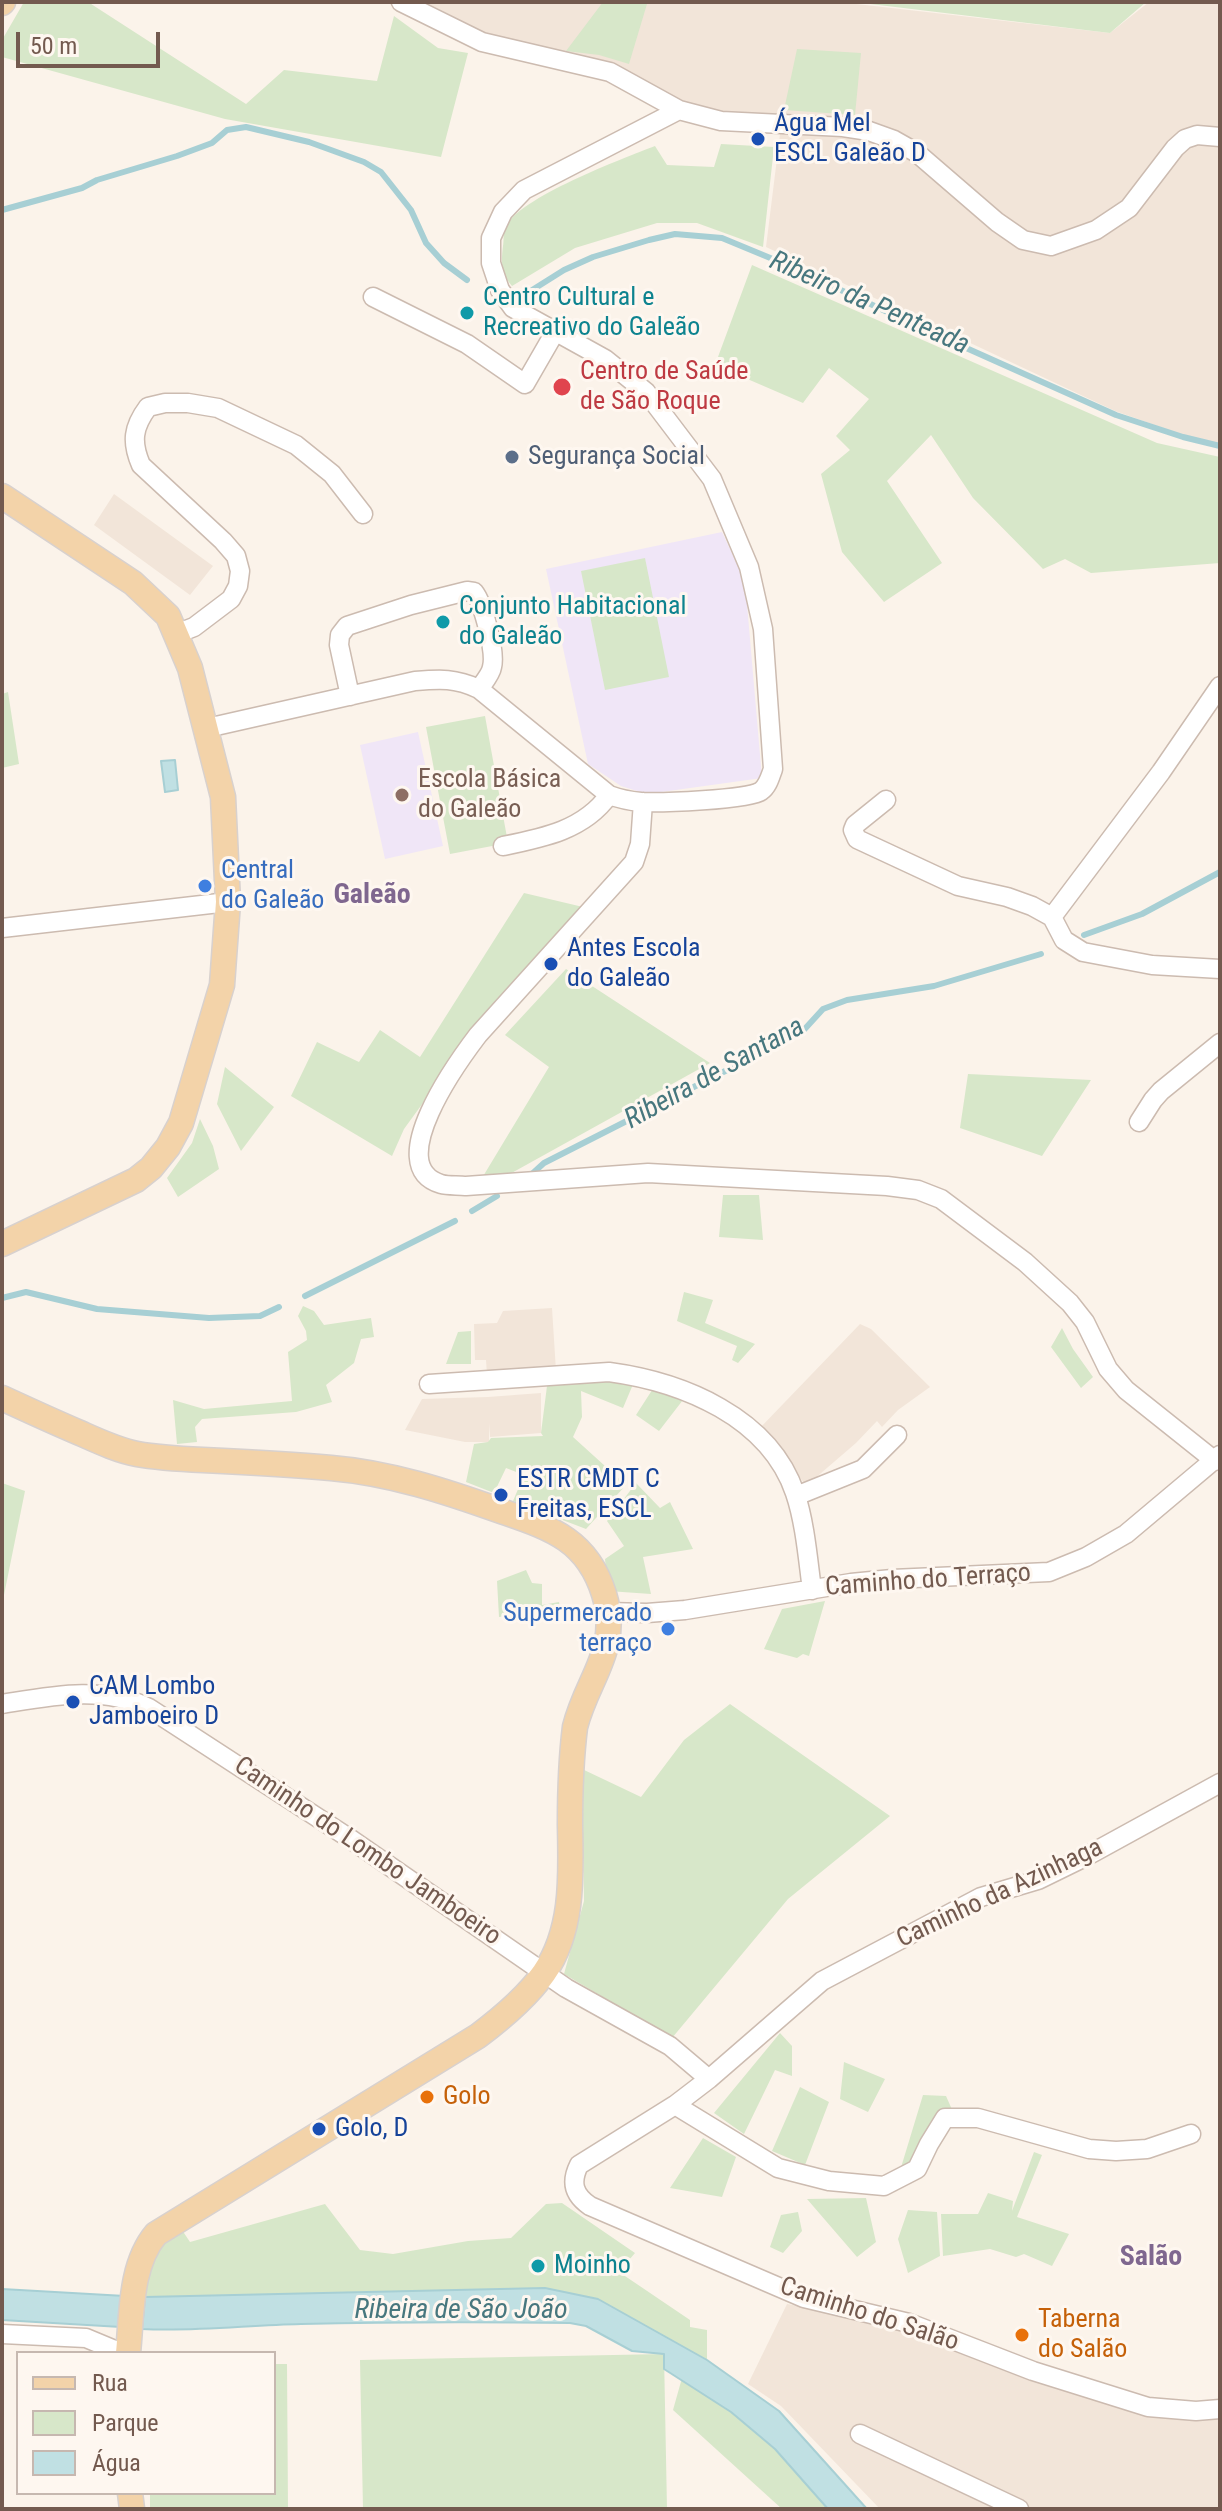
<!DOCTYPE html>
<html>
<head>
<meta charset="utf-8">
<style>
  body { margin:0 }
  #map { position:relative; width:1222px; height:2511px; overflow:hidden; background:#fbf3ea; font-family:"Roboto Condensed",sans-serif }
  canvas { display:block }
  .frame { position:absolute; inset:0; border:4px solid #735a4f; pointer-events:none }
  .legend { position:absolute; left:16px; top:2351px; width:260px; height:144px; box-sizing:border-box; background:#fef7f0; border:2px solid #c6b8b0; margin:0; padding:10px 14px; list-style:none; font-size:24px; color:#735a4f }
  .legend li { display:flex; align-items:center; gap:16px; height:40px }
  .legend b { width:40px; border:2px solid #c6b8b0 }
  .scale { position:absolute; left:16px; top:32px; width:144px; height:36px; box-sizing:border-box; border:4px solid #735a4f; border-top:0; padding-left:10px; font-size:24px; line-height:28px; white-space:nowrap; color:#735a4f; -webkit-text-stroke:6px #fef7f0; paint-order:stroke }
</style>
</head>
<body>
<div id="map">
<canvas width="1222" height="2511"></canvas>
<div class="frame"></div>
<ul class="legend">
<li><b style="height:10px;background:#f3d3a9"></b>Rua</li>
<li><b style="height:22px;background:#d7e7c9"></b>Parque</li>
<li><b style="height:22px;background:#c0e0e3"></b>Água</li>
</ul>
<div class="scale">50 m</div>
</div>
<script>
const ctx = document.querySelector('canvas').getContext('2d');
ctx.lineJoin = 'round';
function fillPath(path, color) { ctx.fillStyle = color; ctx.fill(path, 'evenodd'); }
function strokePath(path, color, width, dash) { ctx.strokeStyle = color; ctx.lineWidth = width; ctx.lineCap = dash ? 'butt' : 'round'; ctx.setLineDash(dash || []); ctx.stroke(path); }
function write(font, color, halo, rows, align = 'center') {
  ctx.font = font + ' "Roboto Condensed",sans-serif'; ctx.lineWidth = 6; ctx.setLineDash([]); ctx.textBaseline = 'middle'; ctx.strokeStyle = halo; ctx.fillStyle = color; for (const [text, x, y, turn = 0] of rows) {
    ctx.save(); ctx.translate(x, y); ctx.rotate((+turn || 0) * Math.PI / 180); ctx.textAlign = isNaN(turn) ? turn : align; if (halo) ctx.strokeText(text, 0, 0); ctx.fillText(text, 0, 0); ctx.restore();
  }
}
fillPath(new Path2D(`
  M403,2h436l271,31 39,-31h71v446l-105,-37 -349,-164 15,-121 -90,-13 -70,-34 -138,-37z
  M114,494l99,72 -23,29 -96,-70z
  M552,1308l4,63 -69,4 -1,-15h-11l-1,-36 23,-1 6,-12z
  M860,1324l11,5 59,58 -32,23 -16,17 -5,-6 -21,22 -50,43 -26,-36 -21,-21z
  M541,1393v40l-51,4 -1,-14v19h-24l-60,-12 17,-31 66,-2z
  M787,2304l116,22 275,91 42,-7v99h-340l-99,-103 -33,-22z`), '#f2e5d9');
fillPath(new Path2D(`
  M722,532l23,49 17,197 -115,16 -26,-8 -33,-22 -42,-195z
  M418,732l25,114 -58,13 -25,-114z`), '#f0e6f7');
fillPath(new Path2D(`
  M24,2h64l158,102 38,-34 93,11 17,-65 44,32 30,5 -27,104 -216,-38 -223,-62v-17z
  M603,2l44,2 -18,60 -30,-9 -33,-4z
  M854,2h292l-36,31z
  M797,49l64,4 -6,62 -71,-5z
  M721,144l53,3 -11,100 -66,-24h-40l-82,25 -63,38c-11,-13 -11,-23 -9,-40 1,-5 0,-13 2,-18 12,-30 119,-70 150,-82l12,19 47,2z
  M752,265l405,178 63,14v106l-129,10 -26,-14 -22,10 -70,-71 -42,-63 -44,46 55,82 -58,39 -42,-50 -21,-78 29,-24 -14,-14 33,-37 -40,-31 -26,35 -88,-38z
  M645,558l24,119 -64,13 -24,-119z
  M8,692l11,72 -17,4v-74z
  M485,716l23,127 -58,11 -24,-127z
  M524,893l59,14 -139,167 -40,55 -12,27 -101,-60 26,-54 42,20 21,-32 40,27z
  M566,969l144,94 -202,112 -26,3 67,-111 -44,-32z
  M225,1067l49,40 -33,44 -24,-47z
  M968,1074l123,6 -49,76 -82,-28z
  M200,1119l13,27 6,23 -41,28 -11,-19 25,-35z
  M723,1195h36l4,45 -44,-3z
  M684,1292l29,8 -8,23 50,21 -17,19 -6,-3 5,-14 -60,-25z
  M303,1306l11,5 10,14 47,-7 3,19 -13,2 -7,24 -28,22 6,17 -36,10 -94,7 -7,8 2,15 -20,2 -4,-44 31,9 88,-8 -4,-49 19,-12 -1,-9 -8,-15z
  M1062,1328l11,21 20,28 -12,11 -30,-41z
  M471,1331v33h-25l12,-32z
  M604,1378l30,4 -11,26 -42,-17 1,26 -9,20 53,48 -40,44 -73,-28 11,-26 -18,-7 -12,25 -28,-11 8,-38 14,-2 3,-4 52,-2 -2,-3 6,-47z
  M656,1384l30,12 -27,35 -23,-16z
  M2,1483l23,8 -21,104 -2,-1z
  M636,1483l24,25 10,-6 23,47 -50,8 8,37 -43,-3 -3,-32 19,-13 -17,-25z
  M526,1570l6,13 10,1v21l17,-3 1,7 -61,8 -2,-36z
  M825,1601l-16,55 -6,-2 -6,4 -33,-9 18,-40z
  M730,1704l160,112 -102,83 -116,139 -108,-64 20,-73 -2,-132 59,28 43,-57z
  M780,2033l12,13v30l-17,-6 -31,64 -30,-21z
  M844,2062l41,17 -17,33 -28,-13z
  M800,2087l29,15 -24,63 -33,-14z
  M923,2095l23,1 8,18 -39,48 -16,12z
  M703,2138l33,19 -14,40 -52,-9z
  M1034,2152l8,3 -25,62 52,17 -17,32 -28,-12 -8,3 -26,-8 -47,7 -2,-42h37l10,-21 25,8 -1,10z
  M866,2198l10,44 -19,15 -50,-58z
  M562,2203l73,50 -18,21h5l68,46v7l17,3v30l-109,-61 -53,-11 -400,9 3,-30 5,-16 29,-21 8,12 135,-38 35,46 33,4 75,-13 43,-3 35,-34z
  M908,2210l29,2 3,44 -32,17 -10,-34z
  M798,2212l4,19 -19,22 -13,-6 11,-32z
  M664,2354l3,155h-304l-3,-149z
  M274,2364h13l1,145h-138v-16h124z
  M682,2378l49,34 44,37 53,60h-46l-109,-99z`), '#d7e7c9');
const water = new Path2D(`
  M175,760l3,30 -13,2 -4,-31z
  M545,2288l53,11 109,61 72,51 88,98h-39l-53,-60 -44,-37 -67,-43v-15l-32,-3 -46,-25 -16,-3c-90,-1 -179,-1 -269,1 -53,1 -106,8 -159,5l3,-32z
  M2,2289l123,7 -4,31 -119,-7z`);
fillPath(water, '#c0e0e3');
strokePath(water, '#a7cfd4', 2);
strokePath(new Path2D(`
  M2,210l80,-22 15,-8 80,-24 35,-13 15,-13 19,-3 63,15 55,20 17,10 30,38 15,33 18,20 23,17
  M516,296l13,-4 35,-22 29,-13 56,-17 26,-6 47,4 70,29 125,59 199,89 67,22 37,9
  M1084,935l58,-21 78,-42
  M533,1173l11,-10 258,-131 21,-23 24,-9 87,-14 107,-32
  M472,1211l25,-15
  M305,1296l150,-75
  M2,1298l24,-6 71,17 112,9 51,-2 19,-9`), '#a7cfd4', 6);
const minor = new Path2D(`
  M401,2l81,40 128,30 69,38 42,11 122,6 26,4 25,9 23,13 80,69 26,18 28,6 45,-16 33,-22 46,-60 10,-9 12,-4 23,2
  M373,297l94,47 58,40 30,-52
  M176,634l18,-7 37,-28 7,-13 2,-15 -4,-15 -13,-15 -82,-76c-10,-23 -8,-38 7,-58l17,-4h23l30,5 78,37 36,29 31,40
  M350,696l-11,-51 1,-10 7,-9 64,-21 56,-14 7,1c9,11 22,60 18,75 -1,7 -8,15 -13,22
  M207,728l208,-47c26,-2 40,-3 64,8l130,106c11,4 21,6 32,7 17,1 108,-2 120,-11 7,-5 9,-14 12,-22l-10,-140 -14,-62 -37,-88 -66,-87 -41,-33 -92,-51 -13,-18 -9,-27v-25l12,-26 21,-22 155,-80
  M886,800l-31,25 -2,5 4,9 101,47 49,11 25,9 20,11 12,23 19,12 69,13 68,4
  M643,802l-3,42 -6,18 -156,173c-19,25 -97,131 -37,149 7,2 17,1 25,2l182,-13 239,13 31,4 23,9 84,63 45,41 15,19 23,47 18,21 89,71
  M503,846c40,-8 81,-16 106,-51
  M1052,917l109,-145 59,-86
  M2,928l226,-26
  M1139,1122l14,-22 8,-9 59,-48
  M429,1384l180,-12c74,10 160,45 186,121 10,29 13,67 17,97
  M796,1496l67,-27 34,-34
  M607,1612l40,1 38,-3 166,-27 41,-4 157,-7 37,-15 40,-23 94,-79
  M2,1704c49,-8 100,-19 147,4l200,130 217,150 104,58 39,33
  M1220,1783l-135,74 -47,23 -57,17 -159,84 -113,98 -34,26 -96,60c-9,18 -5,30 11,41l214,92 105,25 124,48 115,36 48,4 24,-2
  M675,2105l103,63 51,13 55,5 33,-17 12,-25 16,-26h33l111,31 27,2 31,-2 44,-15
  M2,2334l84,4 36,15
  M860,2434l159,75`);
const major = new Path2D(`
  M2,3l1,-1
  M2,496l131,87 35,33 22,52 33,129 5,105 -6,83 -41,138 -13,24 -17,21 -15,12 -134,64
  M2,1398c26,12 52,24 78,35 18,8 37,17 57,21 22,4 44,5 66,6 43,2 85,4 128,8 59,5 114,23 170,43 49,17 86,28 103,83 17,56 -17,84 -29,133 -4,32 -5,66 -5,98 1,49 4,105 -26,148 -17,24 -42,45 -66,63l-322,198c-26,31 -24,79 -28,119
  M130,2493l2,16`);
strokePath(minor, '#ccbbb0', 21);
strokePath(major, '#d8d1ce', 27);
strokePath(minor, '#fff', 18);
strokePath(major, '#f3d3a9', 24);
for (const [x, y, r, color] of [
  [758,139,8,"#1a4fb4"],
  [467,313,8,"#0f9aa8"],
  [562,387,10,"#e0444e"],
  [512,457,8,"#5c6f8a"],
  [443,622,8,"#0f9aa8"],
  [402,795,8,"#8d6e63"],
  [205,886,8,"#3f7fe0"],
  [551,964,8,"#1a4fb4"],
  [501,1495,8,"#1a4fb4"],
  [668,1629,8,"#3f7fe0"],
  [73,1702,8,"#1a4fb4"],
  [427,2097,8,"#e8710a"],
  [319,2129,8,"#1a4fb4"],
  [538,2266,8,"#0f9aa8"],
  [1022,2335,8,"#e8710a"]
]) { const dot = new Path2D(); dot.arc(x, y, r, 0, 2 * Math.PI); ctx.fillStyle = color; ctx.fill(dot); strokePath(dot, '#fef7f0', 3); }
write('26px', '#164399', '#fef7f0', [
  ["Água Mel",774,124],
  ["ESCL Galeão D",774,154],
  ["Antes Escola",567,949],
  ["do Galeão",567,979],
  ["ESTR CMDT C",517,1480],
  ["Freitas, ESCL",517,1510],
  ["CAM Lombo",89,1687],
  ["Jamboeiro D",89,1717],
  ["Golo, D",335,2129]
], 'left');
write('26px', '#0d838f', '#fef7f0', [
  ["Centro Cultural e",483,298],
  ["Recreativo do Galeão",483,328],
  ["Conjunto Habitacional",459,607],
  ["do Galeão",459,637],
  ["Moinho",554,2266]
], 'left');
write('26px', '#be3a42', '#fef7f0', [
  ["Centro de Saúde",580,372],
  ["de São Roque",580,402]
], 'left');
write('26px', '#4e5e75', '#fef7f0', [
  ["Segurança Social",528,457]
], 'left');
write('26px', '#785e54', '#fef7f0', [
  ["Escola Básica",418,780],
  ["do Galeão",418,810]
], 'left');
write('26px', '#366cbe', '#fef7f0', [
  ["Central",221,871],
  ["do Galeão",221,901],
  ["Supermercado",652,1614,"right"],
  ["terraço",652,1644,"right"]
], 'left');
write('26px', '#735a4f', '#fef7f0', [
  ["Caminho do Terraço",928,1581,-4],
  ["Caminho do Lombo Jamboeiro",367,1852,34],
  ["Caminho da Azinhaga",1000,1894,-25],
  ["Caminho do Salão",869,2315,18]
]);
write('26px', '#c56008', '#fef7f0', [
  ["Golo",443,2097],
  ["Taberna",1038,2320],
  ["do Salão",1038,2350]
], 'left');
write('italic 28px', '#47777e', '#fef7f0', [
  ["Ribeiro da Penteada",869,304,24],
  ["Ribeira de Santana",715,1074,-29],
  ["Ribeira de São João",461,2311]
]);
write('bold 28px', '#7f678f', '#fef7f0', [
  ["Galeão",372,896],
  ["Salão",1151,2258]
]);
</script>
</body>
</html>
